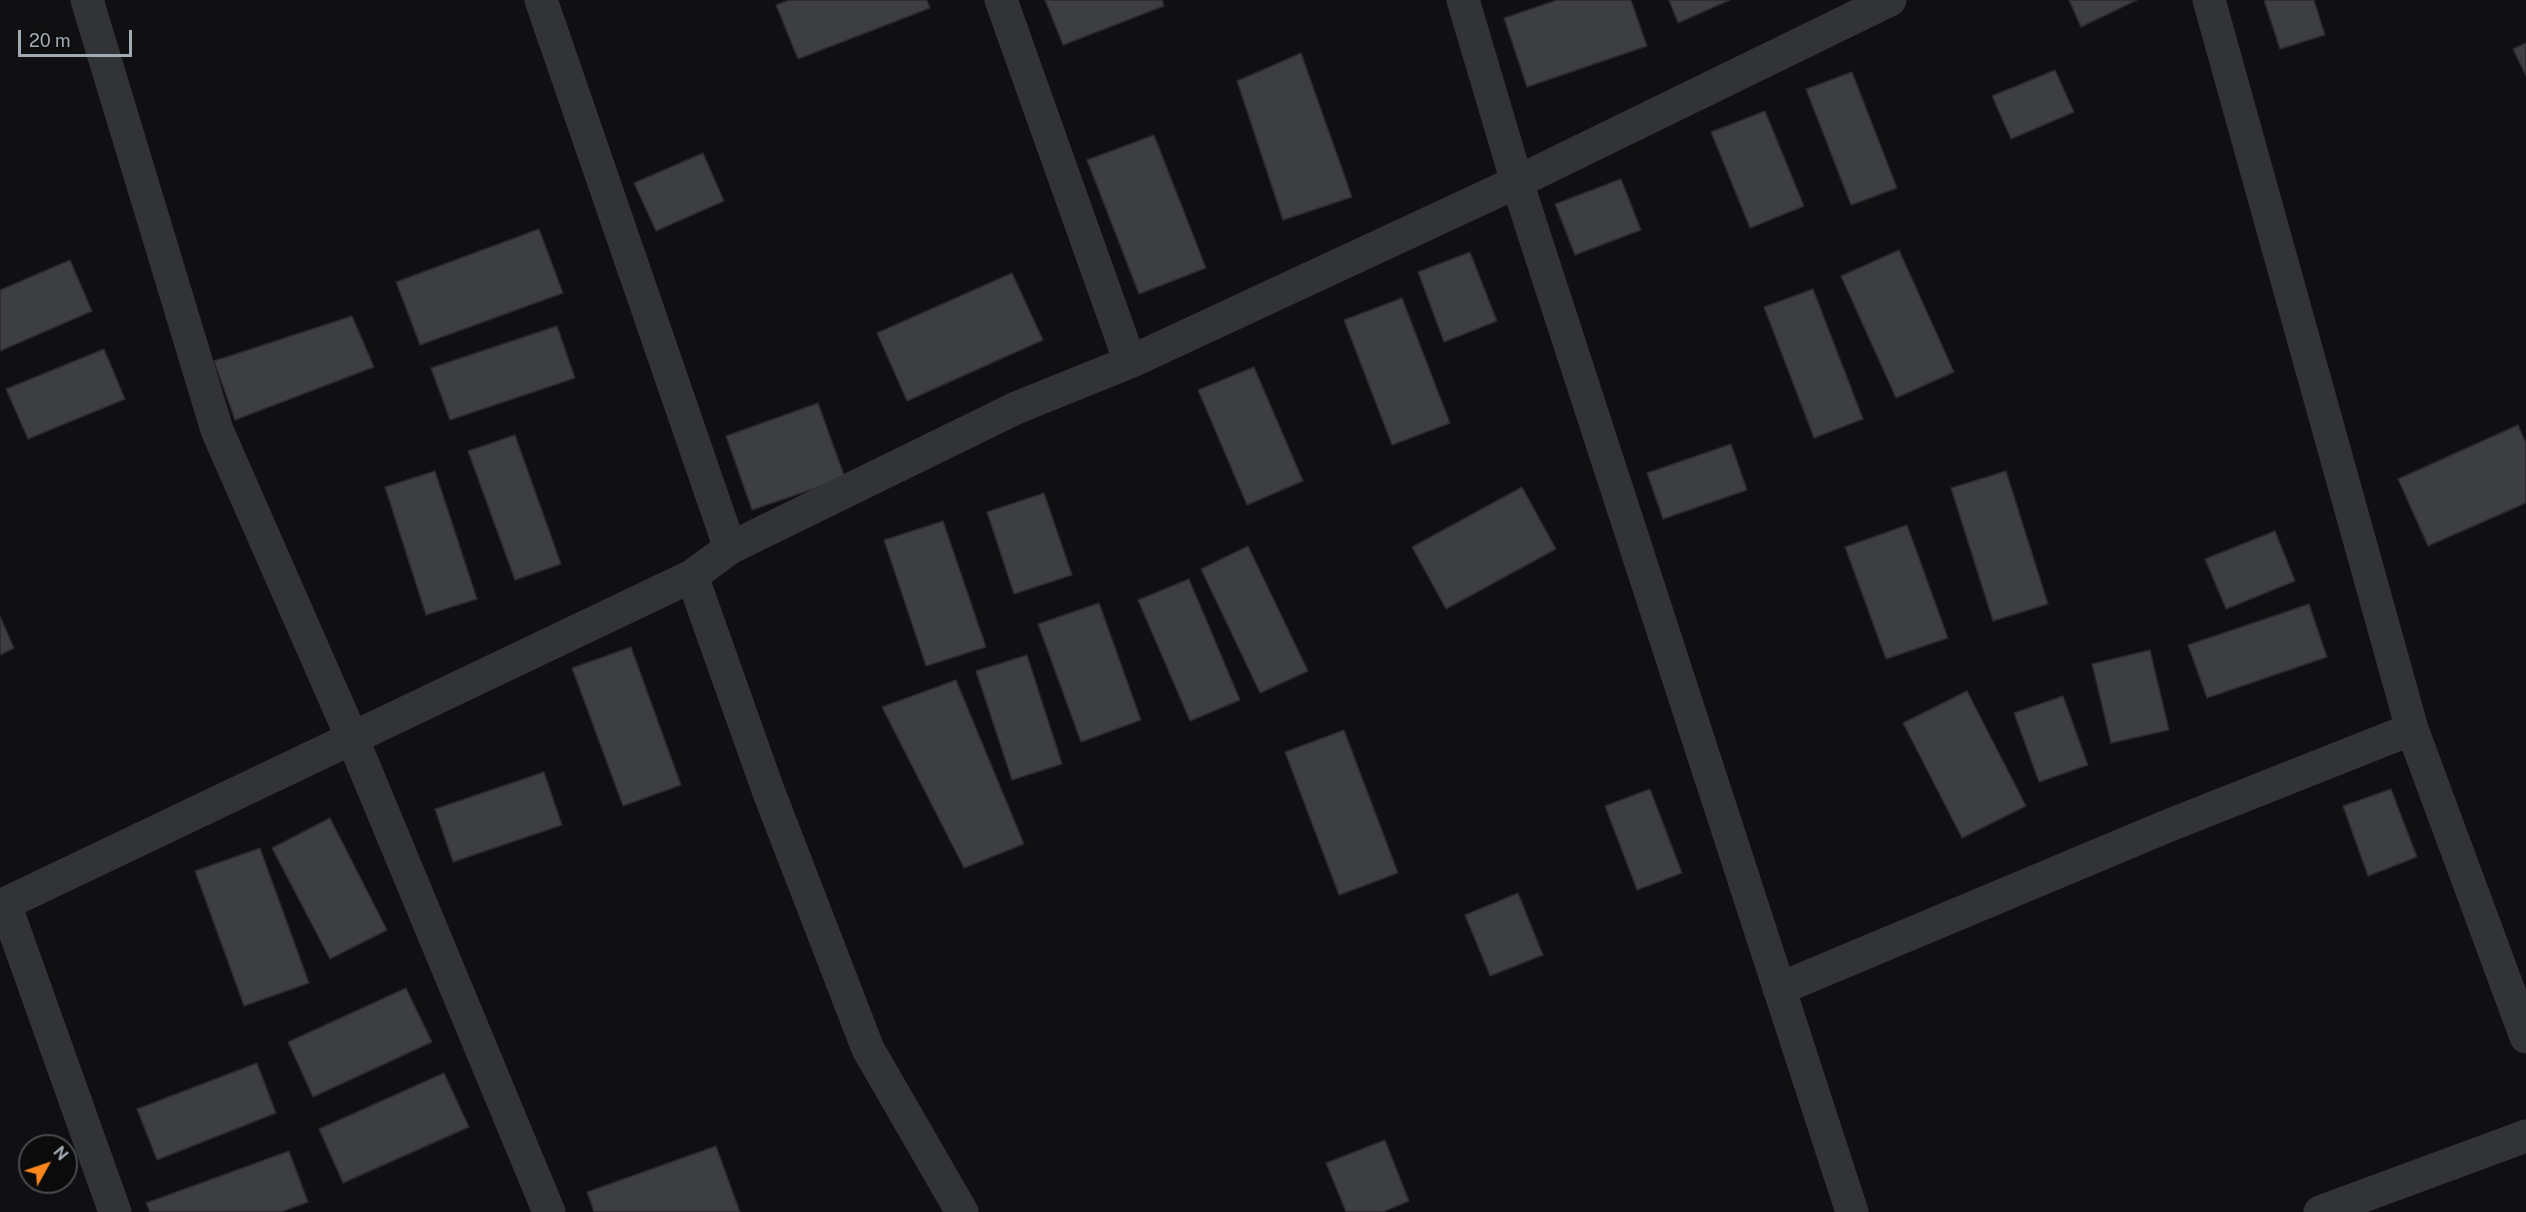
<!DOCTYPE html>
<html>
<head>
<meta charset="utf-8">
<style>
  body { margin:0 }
  #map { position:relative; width:2526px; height:1212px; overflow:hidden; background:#101012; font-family:"Public Sans",sans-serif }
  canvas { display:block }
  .north { position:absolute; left:18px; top:1134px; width:60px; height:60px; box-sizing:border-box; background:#0b0b0c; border:2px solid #474b4f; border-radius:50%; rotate:50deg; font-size:16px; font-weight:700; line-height:24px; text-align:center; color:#a0aab3 }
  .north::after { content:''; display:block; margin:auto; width:21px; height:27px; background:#fd871c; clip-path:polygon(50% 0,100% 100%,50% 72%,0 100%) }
  .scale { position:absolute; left:18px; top:30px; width:114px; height:27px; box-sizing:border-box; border:3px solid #a0aab3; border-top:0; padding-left:8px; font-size:18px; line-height:21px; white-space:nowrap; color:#a0aab3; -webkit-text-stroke:4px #0b0b0c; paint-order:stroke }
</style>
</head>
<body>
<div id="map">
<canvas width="2526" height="1212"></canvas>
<div class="north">N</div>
<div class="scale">20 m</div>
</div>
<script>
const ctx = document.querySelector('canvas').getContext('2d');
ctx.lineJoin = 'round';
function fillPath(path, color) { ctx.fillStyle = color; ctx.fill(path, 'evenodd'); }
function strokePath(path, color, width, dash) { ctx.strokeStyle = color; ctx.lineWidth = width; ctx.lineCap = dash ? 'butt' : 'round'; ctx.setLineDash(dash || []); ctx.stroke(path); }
const building = new Path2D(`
  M789,0h138l3,8 -132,51 -22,-54z
  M1045,0h117l2,6 -101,39z
  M1557,0h74l16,46 -120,41 -23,-69z
  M1669,0h61l-52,23z
  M2069,0h68l-56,27z
  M2264,0h50l11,35 -45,14z
  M2526,43v33l-13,-27z
  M1301,53l51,144 -69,23 -46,-139z
  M2055,70l19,42 -63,27 -19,-43z
  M1852,72l45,116 -46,17 -45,-116z
  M1765,111l39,95 -54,22 -39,-96z
  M1154,135l52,133 -67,26 -52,-134z
  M703,153l21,48 -68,30 -22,-48z
  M1621,179l20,51 -66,25 -20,-51z
  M539,229l24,64 -143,52 -24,-63z
  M1899,250l55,122 -58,26 -55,-122z
  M1470,252l27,69 -53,21 -26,-70z
  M70,260l22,51 -92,40v-61z
  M1012,273l31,67 -136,61 -30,-68z
  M1813,289l50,130 -49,19 -50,-131z
  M1402,298l48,125 -58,22 -48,-125z
  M352,316l22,51 -139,53 -21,-59z
  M557,326l18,52 -125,42 -19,-52z
  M104,349l21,50 -97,40 -22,-50z
  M1254,367l49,114 -56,24 -49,-115z
  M818,403l27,75 -93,32 -26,-74z
  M2518,425l8,18v60l-98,43 -30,-67z
  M515,435l46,129 -46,16 -47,-129z
  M1731,444l16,46 -84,29 -16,-46z
  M435,471l42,128 -51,16 -41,-128z
  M2006,471l42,133 -55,17 -42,-133z
  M1522,487l34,62 -110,60 -34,-62z
  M1044,493l28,82 -58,19 -27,-82z
  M943,521l43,126 -60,19 -42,-126z
  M1907,525l41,113 -62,21 -41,-112z
  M2275,531l20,50 -69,28 -21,-50z
  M1248,546l60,125 -48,22 -59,-124z
  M1189,579l51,121 -50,21 -52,-121z
  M1099,603l42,117 -60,22 -43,-118z
  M2309,604l18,53 -120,41 -19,-53z
  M0,616l14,32 -14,7z
  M631,647l50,138 -58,21 -51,-138z
  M2150,650l19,80 -58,13 -19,-79z
  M1027,655l35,109 -50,16 -36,-109z
  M956,680l68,164 -60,24 -82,-161z
  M1967,691l59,115 -64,32 -59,-115z
  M2063,696l25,69 -49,17 -25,-69z
  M1344,730l54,143 -59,22 -54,-143z
  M544,772l18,53 -109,37 -18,-53z
  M1650,789l32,84 -45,17 -32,-84z
  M2391,789l26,68 -49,19 -25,-70z
  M330,818l57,112 -57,29 -58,-111z
  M260,848l49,135 -65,23 -49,-135z
  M1518,893l25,62 -53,21 -25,-61z
  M406,988l26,54 -119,55 -25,-55z
  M257,1063l19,50 -119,47 -20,-51z
  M444,1073l25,54 -126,56 -24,-54z
  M1385,1140l24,61 -26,11h-37l-20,-49z
  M716,1146l24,66h-146l-7,-20z
  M289,1151l19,51 -27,10h-131l-4,-9z`);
fillPath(building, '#3c3e42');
strokePath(building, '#2a2a2e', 1.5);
strokePath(new Path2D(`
  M87,0l130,430 136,310 196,472
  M541,0l189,548
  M1001,0l129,362
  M1463,0l54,182 335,1030
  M2209,0l203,729 114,308
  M692,576l76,214 100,259 94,163
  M5,904l110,308
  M0,906l692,-330 38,-28 286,-140 114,-46 387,-180 373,-182
  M1779,989l386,-162 247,-98
  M2320,1212l206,-76`), '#313337', 33);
</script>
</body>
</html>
